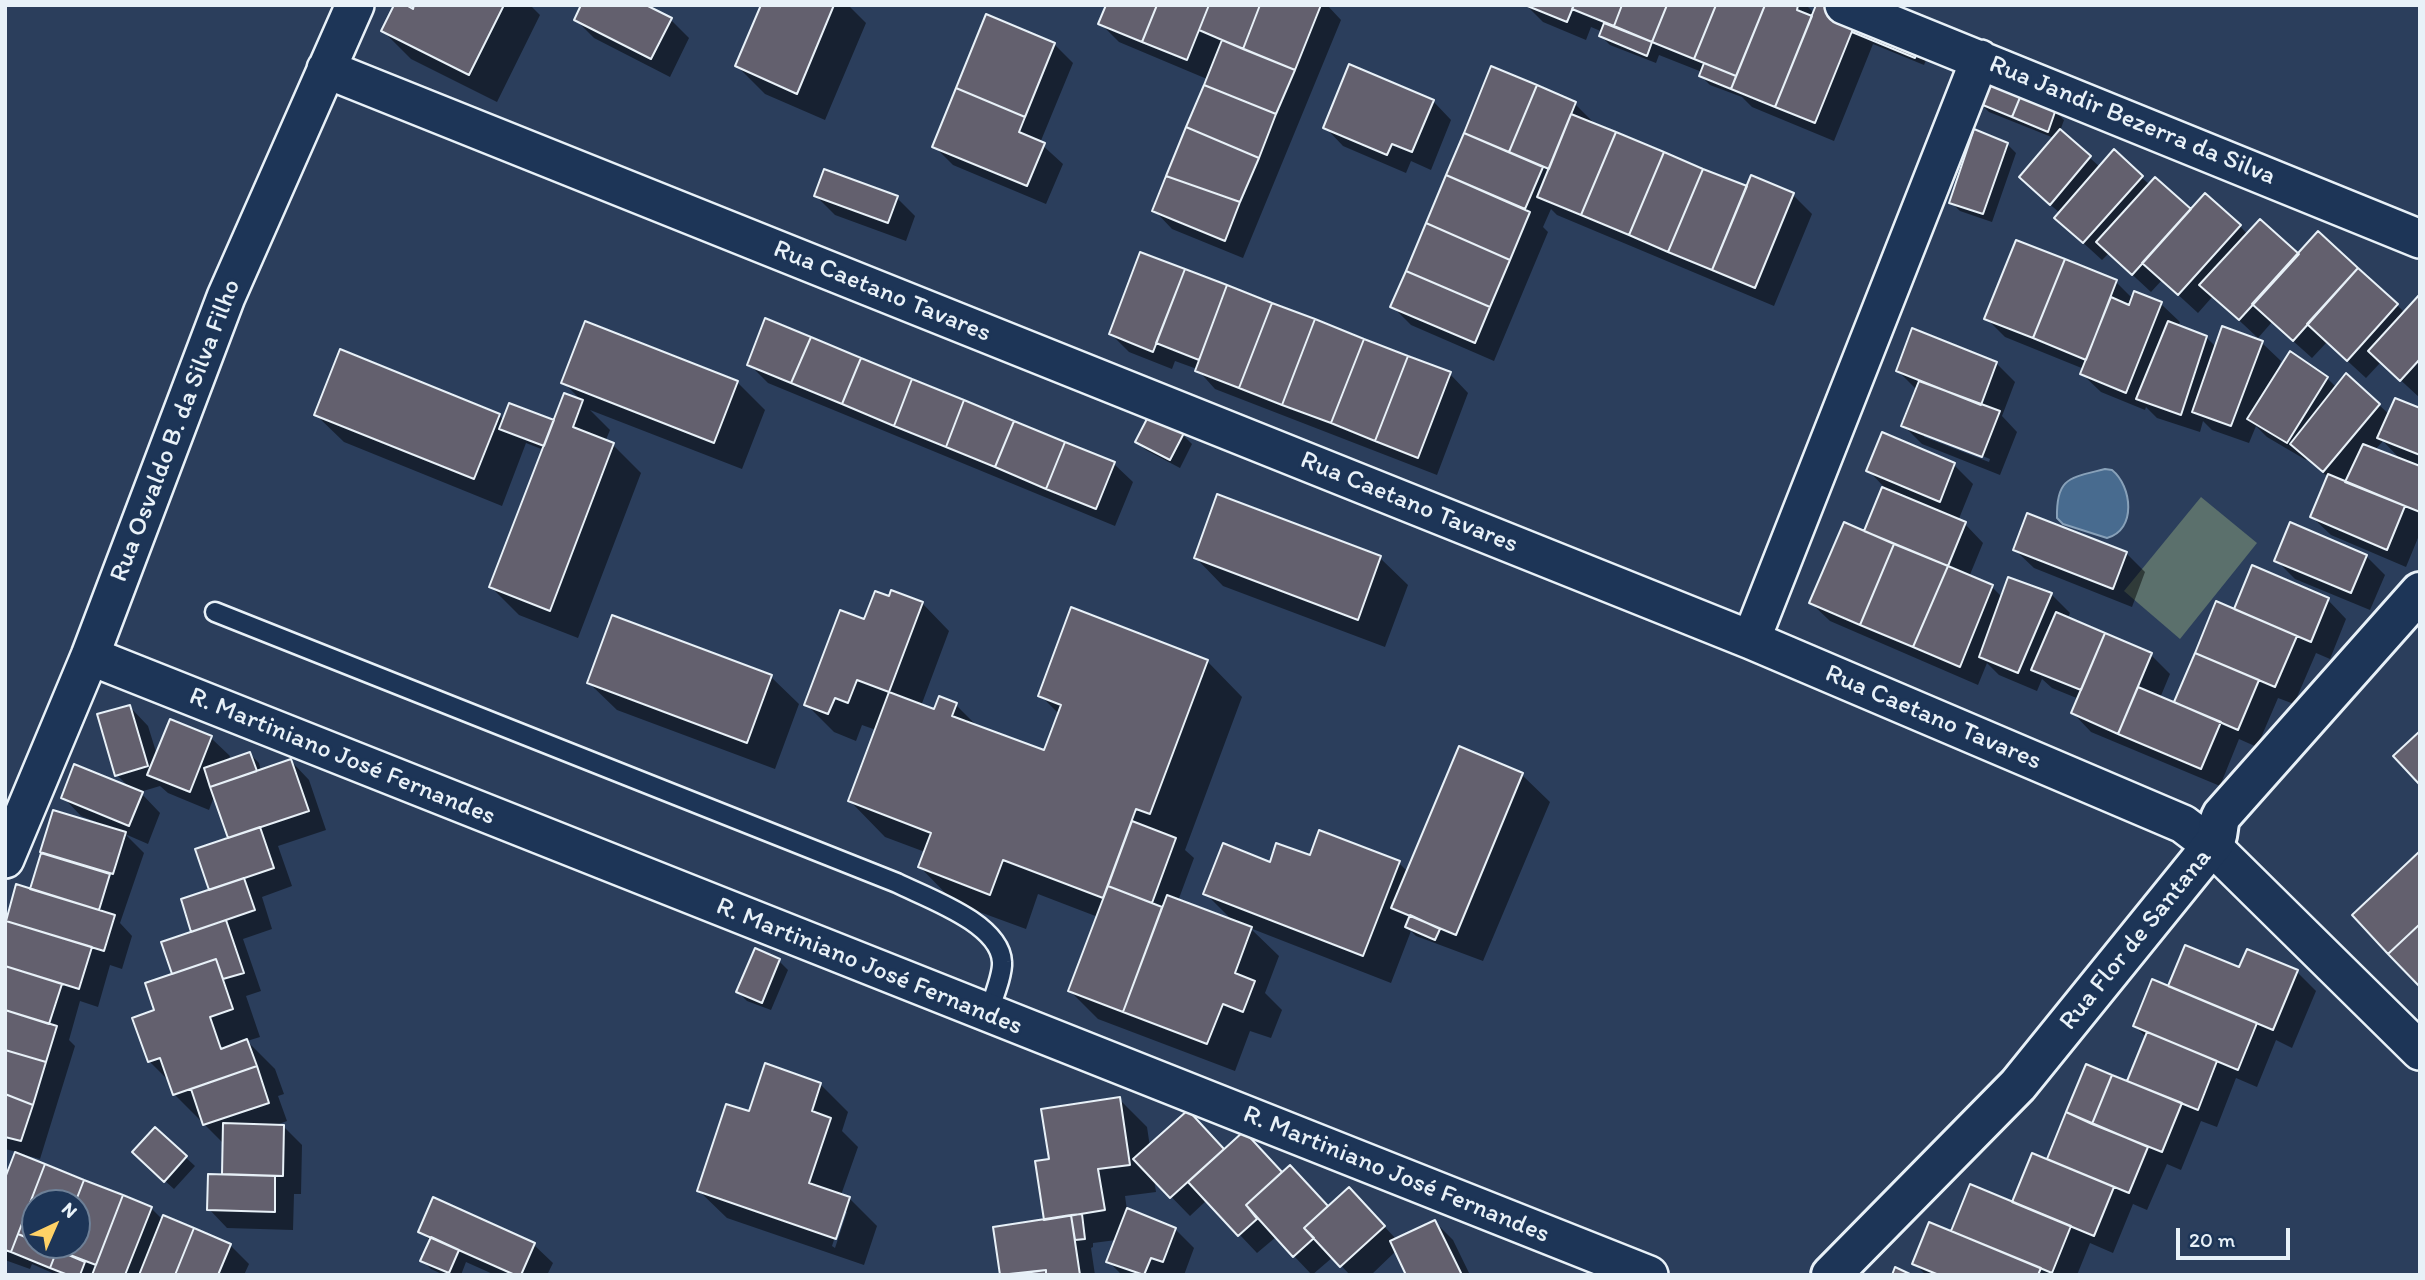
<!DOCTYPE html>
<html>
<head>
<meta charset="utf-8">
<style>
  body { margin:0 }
  #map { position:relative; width:2425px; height:1280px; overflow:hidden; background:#2b3e5c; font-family:Itim,sans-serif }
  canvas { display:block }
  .frame { position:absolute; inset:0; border:7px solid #e8f1f8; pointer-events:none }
  .north { position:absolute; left:21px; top:1189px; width:70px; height:70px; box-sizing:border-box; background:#1d3557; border:2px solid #6e8097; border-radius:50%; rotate:44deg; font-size:19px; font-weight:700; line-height:28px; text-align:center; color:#e8f1f8 }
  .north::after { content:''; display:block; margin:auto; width:24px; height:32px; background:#ffd166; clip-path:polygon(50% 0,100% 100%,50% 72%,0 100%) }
  .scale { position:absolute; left:2176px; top:1228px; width:114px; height:32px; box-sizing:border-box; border:4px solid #e8f1f8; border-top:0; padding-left:9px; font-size:21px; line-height:24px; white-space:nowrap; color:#e8f1f8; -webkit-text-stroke:5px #1d3557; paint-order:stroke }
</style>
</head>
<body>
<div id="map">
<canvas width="2425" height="1280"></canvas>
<div class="frame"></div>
<div class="north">N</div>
<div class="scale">20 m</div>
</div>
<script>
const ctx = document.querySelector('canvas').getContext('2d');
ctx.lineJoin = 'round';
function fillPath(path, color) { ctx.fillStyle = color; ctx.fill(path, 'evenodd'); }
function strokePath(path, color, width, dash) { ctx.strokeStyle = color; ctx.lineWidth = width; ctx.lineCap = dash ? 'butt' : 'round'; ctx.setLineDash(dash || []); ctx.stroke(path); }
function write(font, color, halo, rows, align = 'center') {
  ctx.font = font + ' Itim,sans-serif'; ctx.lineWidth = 6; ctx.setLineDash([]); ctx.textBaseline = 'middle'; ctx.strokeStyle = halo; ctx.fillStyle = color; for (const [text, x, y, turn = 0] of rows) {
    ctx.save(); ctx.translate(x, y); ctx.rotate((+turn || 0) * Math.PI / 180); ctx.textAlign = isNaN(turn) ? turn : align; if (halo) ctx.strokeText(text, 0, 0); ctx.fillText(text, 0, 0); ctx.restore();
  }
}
fillPath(new Path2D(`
  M2201,497l56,46 -77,96 -56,-48z`), '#5b706c');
const water = new Path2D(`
  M2105,469l7,1c20,16 25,60 -5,68l-44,-14 -6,-6c-1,-41 13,-40 48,-49z`);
fillPath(water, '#486b8f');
strokePath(water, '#88a1b9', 2);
fillPath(new Path2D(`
  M416,5h114l10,10 -43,87 -86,-43 -28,-28 30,-20z
  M763,5h85l18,18 -41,97 -60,-26 -28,-28z
  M1107,5h220l14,15 -98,238 -71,-29 -18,-19 53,-131 -88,-37 -19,-19z
  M1526,5h280l9,9 113,41 -4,10 -51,-21 -39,97 -82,-34 -10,-10 -32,-12 -9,-9 1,-4 -43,-17 -3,8 -46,-18 -9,-9 2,-4 -12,-5 -5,13 -43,-18z
  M576,20h95l18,18 -19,39 -76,-39z
  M1054,44l19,19 -33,80 23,21 -17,40 -93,-39 -19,-19z
  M1492,68l83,36 19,19 -1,1 155,65 45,6 19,19 -38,92 -217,-91 -6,-6 -8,18 5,5 -54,129 -83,-36 -19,-19z
  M1433,101l18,19 -20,50 -20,-9 -5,12 -63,-27 -18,-19z
  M1980,103l75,8 9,9 -4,11 40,36 41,10 9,8 41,26 49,15 8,9 51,21 98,49 8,8 15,-17v102l-39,-36 -15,16 -39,-36 -15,16 -40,-36 -14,16 -45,-42 -15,17 -36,-33 -11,12 -42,-39 -7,7 -46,-42 4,-5 -20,-17 14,-58 -65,-26z
  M2007,144l9,9 -24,69 -32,-11 -9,-9z
  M816,196l81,2 18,18 -9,25 -71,-26z
  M2017,242l99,40 17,17 28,5 19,18 -2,4 28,11 10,10 46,-4 19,18 -4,11 50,6 9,9 43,18 11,10 30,-5v123l-14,34 -75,-32 -19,-18 16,-40 -21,-18 -1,1 -39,-23 -11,-11 -7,17 -37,-13 -9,-9 -3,11 -43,-14 -11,-11 -1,3 -44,-18 -19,-18 2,-5 -79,-32 -19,-19zM2383,441l19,20 -27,-11z
  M1141,254l309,120 18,19 -31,82 -222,-86 -18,-20 -22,-8 -3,8 -43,-17 -18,-18z
  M1996,363l19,19 -13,34 15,16 -17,43 -78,-31 -18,-18 13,-36 -19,-19zM1924,433l66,26 -1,3 -65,-25z
  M749,364l365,100 19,18 -18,44 -347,-143z
  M737,382l28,28 -23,59 -152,-59 20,20 -5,12 8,3 28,28 -63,165 -59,-23 -28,-28 53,-137 -18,-7 -24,63 -158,-64 -28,-27h183l5,6 50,2 11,-28 18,7 -19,-19z
  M1183,435l9,9 -12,24 -34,-18 -9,-8z
  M1882,435l72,30 19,19 -15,37 7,3 18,19 -14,34 23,10 10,10 49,-3 19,19 -3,6 84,36 19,19 -10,24 15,7 42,-101 18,8 93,-12 18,19 -16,40 -14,-6 -22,51 -16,-6 -21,49 -18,-8 -19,47 -129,-54 -18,-19 6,-14 -27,-11 -10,-9 -5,12 -38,-16 -12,-12 -9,22 -148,-64 -19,-18 54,-70 19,-46 -16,-17z
  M2015,550l111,3 19,19 -13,35 -98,-39z
  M2366,556l19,19 -15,35 -75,-31 -19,-19z
  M1196,558h184l28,27 -23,62 -162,-61z
  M922,603l27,28 -28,75 14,5 21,-6 23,23 66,25 14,-39 -19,-19 167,-34 35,36 -57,153 9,8 -16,43 56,21 -29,-29 66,-29 40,-6 88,5 9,9 52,-124 62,27 28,27 -67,159 -67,-25 -5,-5 -20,52 -141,-55 29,28 -14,37 17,17 -11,28 -21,-7 -15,40 -137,-52 -28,-28 28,-74 -60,-23 -12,35 -71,-26 -35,-36 5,-15 -40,-15 -35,-36 26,-71 -14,-5 -6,16 -22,-9 -28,-28 59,-83z
  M771,677l28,27 -24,65 -158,-59 -28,-27z
  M130,707l18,19 9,29 14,-34 40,17 19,18 -2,5 22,-7 9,9 2,8 30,-10 18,19 17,50 -48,16 14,40 -30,11 10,32 -29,10 18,52 -15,5 14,41 -13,4 28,28 9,25 -6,2 9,25 -13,5h9l19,19 -1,49h-7l-1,36 -66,-2 -18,-19 14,-33 1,-32 -50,-50 -4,-12 -21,-21 8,-50 37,-78 37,-94 -16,-45 -6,16 -41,-17 -8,-7 -20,6 20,21 -12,31 -23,-10 19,19 -24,70 12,13 -10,33 -12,-4 -12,42 -18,-6 -11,39 6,6 -35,113 -19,-5v2l130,52 12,12 67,25 19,19 -5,11h-187l-25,-11 -2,5 -25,-9v-78l12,-30 -12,-3v-223l12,-39 14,4 23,-79 43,13v-3l-16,-6 -18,-19 69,-7 -15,-15zM35,1203h42v42h-42z
  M779,961l9,9 -17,40 -24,-9 -9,-9z
  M2240,969l57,3 19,19 -24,57 -16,-8 -19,47 -21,-9 -19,49 -16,-6 -20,49 -14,-6 -20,46 -14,-6 -20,49 -23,-10 -13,32h-151l-12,-12 37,-29 20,-47 42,17 34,-43 40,-95 41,17 18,-46 -11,-11 34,-38z
  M820,1084l28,28 -6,19 16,16 -17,48 8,3 28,28 -13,39 -137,-47 -28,-27 51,-78zM843,1212h4l-12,36 -3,-2z
  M1119,1099l28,28 3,20 56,-16 18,19 38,2 20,22 27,12 20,21 38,1 30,32 38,-18 18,18 17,35h-62l-12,-24 -25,24h-21l-17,-18 -21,18 -36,-38 -19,16 -50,-53 -17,16 -36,-37 2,13 -31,4 2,14 48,19 19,19 -10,27h-62l-14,-14 8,-21 -23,3v4l-2,1 4,27h-93l44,-54 5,-60z
  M155,1129l40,37 -21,23 -31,-28z
  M420,1231l114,14 19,18 -6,12h-52l-29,-13 -5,13h-17l-13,-6 -9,-9 9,-19z`), '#0007');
const building = new Path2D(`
  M394,5h12l7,4 1,-4h90l-35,70 -88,-44z
  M581,5h65l26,13 -21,41 -77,-39z
  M761,5h73l-37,89 -62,-28z
  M1106,5h51l-15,37 -44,-18z
  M1157,5h52l-22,55 -45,-18z
  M1209,5h51l-17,44 -44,-19z
  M1260,5h61l-26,65 -52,-21z
  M1525,5h49l-7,17z
  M1574,5h48l-8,21 -42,-17z
  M1622,5h45l-15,37 -38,-16z
  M1667,5h49l-22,54 -42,-17z
  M1716,5h49l-29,71 -42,-17z
  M1765,5h33l-1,5 15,6 -37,91 -44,-18z
  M1816,5h8l33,14 -42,104 -40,-16z
  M986,14l69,29 -30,74 -69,-29z
  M1857,19l63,26 -5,13 -63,-26z
  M1604,23l48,19 -5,14 -48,-20z
  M1222,40l73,30 -19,44 -72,-29z
  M1704,63l32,13 -5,13 -32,-13z
  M1349,64l85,36 -22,52 -20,-8 -5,11 -64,-27z
  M1491,66l46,19 -28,67 -45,-19z
  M1986,81l35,14 -9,22 -34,-14z
  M1204,85l72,29 -17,44 -73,-31z
  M1537,85l39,17 -27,67 -40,-17z
  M956,88l69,29 -6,15 26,11 -18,43 -95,-39z
  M2021,95l35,14 -8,23 -36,-15z
  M1571,114l45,18 -35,83 -44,-18z
  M1186,127l73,31 -19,44 -74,-26z
  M1974,129l34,14 -25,71 -34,-11z
  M2060,129l31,27 -41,49 -31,-28z
  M1616,132l48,20 -35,83 -48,-20z
  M1464,133l79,34 -18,42 -79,-34z
  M2114,149l29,27 -60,67 -29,-25z
  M1664,152l39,17 -35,83 -39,-17z
  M824,169l74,27 -10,27 -74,-27z
  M1703,169l44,17 -35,84 -44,-18z
  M1446,175l84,37 -20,48 -84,-37z
  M1751,175l43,18 -39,95 -43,-18z
  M1166,176l74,26 -15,39 -73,-30z
  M2155,177l36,32 -59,66 -36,-33z
  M2205,193l36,32 -63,70 -36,-32z
  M2260,219l39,35 -60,66 -40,-35z
  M1426,223l84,37 -20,47 -84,-36z
  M2318,231l40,37 -65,73 -41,-37z
  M2016,240l49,19 -32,79 -49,-19z
  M1140,252l45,17 -32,83 -44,-18z
  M2065,259l52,21 -31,80 -53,-22z
  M2358,268l40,36 -51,57 -40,-37z
  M1185,269l42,16 -28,75 -43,-17z
  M1406,271l84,36 -15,36 -85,-36z
  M1227,285l45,18 -33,85 -44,-17z
  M2134,291l28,11 -36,91 -46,-19 31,-77 18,8z
  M2420,294v65l-20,22 -32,-30z
  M1272,303l43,16 -33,86 -43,-17z
  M765,318l46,19 -20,46 -44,-18z
  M1315,319l49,20 -33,84 -49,-18z
  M585,321l153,60 -24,62 -153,-60z
  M2168,321l39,15 -26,79 -45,-16z
  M2222,326l41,15 -32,85 -39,-14z
  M1912,328l85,34 -16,43 -85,-34z
  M811,337l50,21 -19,46 -51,-21z
  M1364,339l44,17 -33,85 -44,-18z
  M340,349l160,65 -26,65 -160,-64z
  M2290,351l38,26 -41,66 -40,-24z
  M1408,356l43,16 -33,86 -43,-17z
  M861,358l51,21 -18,47 -52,-22z
  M2346,373l34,31 -57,68 -33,-28z
  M912,379l52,21 -18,47 -52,-21z
  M1919,381l81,30 -18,46 -81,-31z
  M564,393l19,7 -10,27 41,16 -64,168 -61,-24z
  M2395,398l25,10v47l-43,-17z
  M964,400l50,21 -19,46 -49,-20z
  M509,403l45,17 -10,26 -45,-17z
  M1149,415l35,18 -14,27 -35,-18z
  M1014,421l51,21 -19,47 -51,-22z
  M1882,432l73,31 -15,39 -74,-31z
  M1065,442l50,20 -19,47 -50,-20z
  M2363,444l57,22v46l-75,-30z
  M2328,474l77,32 -18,44 -77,-33z
  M1882,487l84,35 -18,44 -84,-35z
  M1217,494l164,62 -23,64 -164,-62z
  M2027,513l100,39 -14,37 -100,-39z
  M1844,522l50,22 -34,81 -51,-22z
  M2290,522l77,33 -16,38 -77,-32z
  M1894,544l54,22 -35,81 -53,-22z
  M2252,565l77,33 -18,44 -77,-33z
  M1948,566l45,19 -33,82 -47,-20z
  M2008,577l44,16 -34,80 -39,-16z
  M891,590l32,12 -34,90 -32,-12 -9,23 -13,-5 -7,16 -24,-9 36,-95 24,9 11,-28 14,5z
  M2216,601l81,35 -22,51 -80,-34z
  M1071,607l137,53 -58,154 -14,-5 -33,89 -100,-38 -13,35 -72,-28 13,-34 -83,-32 41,-109 45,17 5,-13 18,7 -5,13 92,34 17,-45 -23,-9z
  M2056,612l49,21 -24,57 -50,-20z
  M612,615l160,60 -25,68 -160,-60z
  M2105,633l47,20 -34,81 -47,-21z
  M2195,653l64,27 -21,50 -64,-28z
  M2138,687l83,35 -20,47 -83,-35z
  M130,705l18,61 -33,10 -18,-62z
  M170,719l42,17 -22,56 -43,-17z
  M2420,731v54l-27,-29z
  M1459,746l64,27 -67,162 -65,-27z
  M250,752l7,19 -47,16 -6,-19z
  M291,759l18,52 -81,27 -18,-51z
  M74,764l69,28 -14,34 -68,-28z
  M53,810l73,22 -13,42 -73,-22z
  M1132,821l44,17 -24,65 -44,-17z
  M260,827l14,41 -65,22 -14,-41z
  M1319,830l81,31 -37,95 -160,-62 20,-51 47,19 6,-19 34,12z
  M2420,851v73l-32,30 -36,-39z
  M41,853l69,21 -11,36 -69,-21z
  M244,878l11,32 -64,22 -10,-33z
  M16,884l99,31 -11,36 -98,-30z
  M1108,886l54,21 -39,105 -55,-21z
  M1167,895l85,32 -17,46 20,8 -12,31 -20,-8 -16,40 -84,-32z
  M1410,915l30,14 -5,11 -30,-13z
  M226,920l18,53 -21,6 -7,-20 -44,15 -11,-32z
  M6,921l86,26 -13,42 -74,-23z
  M2420,924v63l-32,-33z
  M2185,945l54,22 8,-18 51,21 -25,60 -105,-44z
  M755,948l25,11 -18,44 -26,-11z
  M216,959l17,50 -23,8 11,32 26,-10 10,27 -84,29 -13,-37 -12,4 -16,-44 22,-8 -9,-27z
  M5,966l57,18 -13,40 -44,-14z
  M2152,979l105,44 -19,47 -105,-44z
  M5,1010l52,16 -11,36 -41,-12z
  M2147,1032l70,29 -19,49 -71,-29z
  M5,1050l41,12 -13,43 -28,-11z
  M765,1063l56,20 -9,28 19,7 -22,65 41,14 -14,42 -139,-48 29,-87 23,7z
  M2086,1064l26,11 -20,49 -26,-12z
  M257,1066l12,37 -66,22 -12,-36z
  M2112,1075l70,28 -20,49 -70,-28z
  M5,1094l28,11 -12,36 -16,-4z
  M1120,1097l10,68 -32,4 7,41 -61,10 -9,-59 14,-2 -8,-50z
  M1188,1110l36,39 -54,49 -37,-39z
  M2066,1112l82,35 -19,46 -82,-34z
  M223,1123l61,2 -1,51 -61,-2z
  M155,1127l32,29 -23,26 -32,-30z
  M1244,1131l38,41 -36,33 11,14 -19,17 -50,-54z
  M15,1152l30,12 -34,88 -6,-2v-72z
  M2032,1153l82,34 -20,49 -82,-34z
  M45,1164l39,16 -9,23h-40v38l-17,-7z
  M1290,1165l38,41 -24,22 10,10 -21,19 -47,-52z
  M208,1174l67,2v36l-68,-2z
  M84,1180l39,15 -27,70 -39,-15 1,-5h19v-42h-2z
  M1970,1184l101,42 -19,47 -101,-42z
  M1349,1187l36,39 -45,41 -36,-39z
  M123,1195l29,12 -27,68h-33z
  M433,1197l102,46 -14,32h-6l-97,-43z
  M1127,1208l49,20 -13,34 -12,-4 -7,17 -38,-13z
  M1082,1214l3,25 -10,1 -4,-25z
  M163,1215l31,13 -19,47h-36z
  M1071,1215l9,60h-34v-5l-46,5 -7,-48z
  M1435,1220l27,55h-56l-16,-34z
  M1929,1222l112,46 -3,7h-99l-27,-11z
  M194,1228l37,16 -13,31h-43z
  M18,1234l17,7v4h10l12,5 -7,18 -39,-16z
  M431,1237l28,13 -10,23 -29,-12z
  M57,1250l28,12 -5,13h-12l-18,-7z
  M1895,1267l17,8h-20z
  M1046,1270v5h-36z`);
fillPath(building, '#63606e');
strokePath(building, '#e8f1f8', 2);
const lane = new Path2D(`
  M215,612l682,271c30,15 103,40 105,79 1,13 -10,39 -14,52`);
const street = new Path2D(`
  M1844,5l576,234
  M326,69l1425,571 432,184 29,22 208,205
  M1751,640l229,-581
  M90,656l1559,619
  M5,859l85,-203 136,-359 129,-292`);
const secondary = new Path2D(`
  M1831,1275l187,-190 196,-242c6,-9 2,-18 8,-28l198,-223`);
strokePath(lane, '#e8f1f8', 23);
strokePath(street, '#e8f1f8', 42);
strokePath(secondary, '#e8f1f8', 44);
strokePath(lane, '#1d3557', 18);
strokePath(street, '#1d3557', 37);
strokePath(secondary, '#1d3557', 38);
write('26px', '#e8f1f8', '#1d3557', [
  ["Rua Jandir Bezerra da Silva",2132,121,22],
  ["Rua Caetano Tavares",882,292,22],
  ["Rua Osvaldo B. da Silva Filho",176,431,-69],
  ["Rua Caetano Tavares",1409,503,22],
  ["Rua Caetano Tavares",1933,718,23],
  ["R. Martiniano José Fernandes",342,757,22],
  ["Rua Flor de Santana",2136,940,-51],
  ["R. Martiniano José Fernandes",869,967,22],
  ["R. Martiniano José Fernandes",1396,1175,22]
]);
</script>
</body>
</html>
